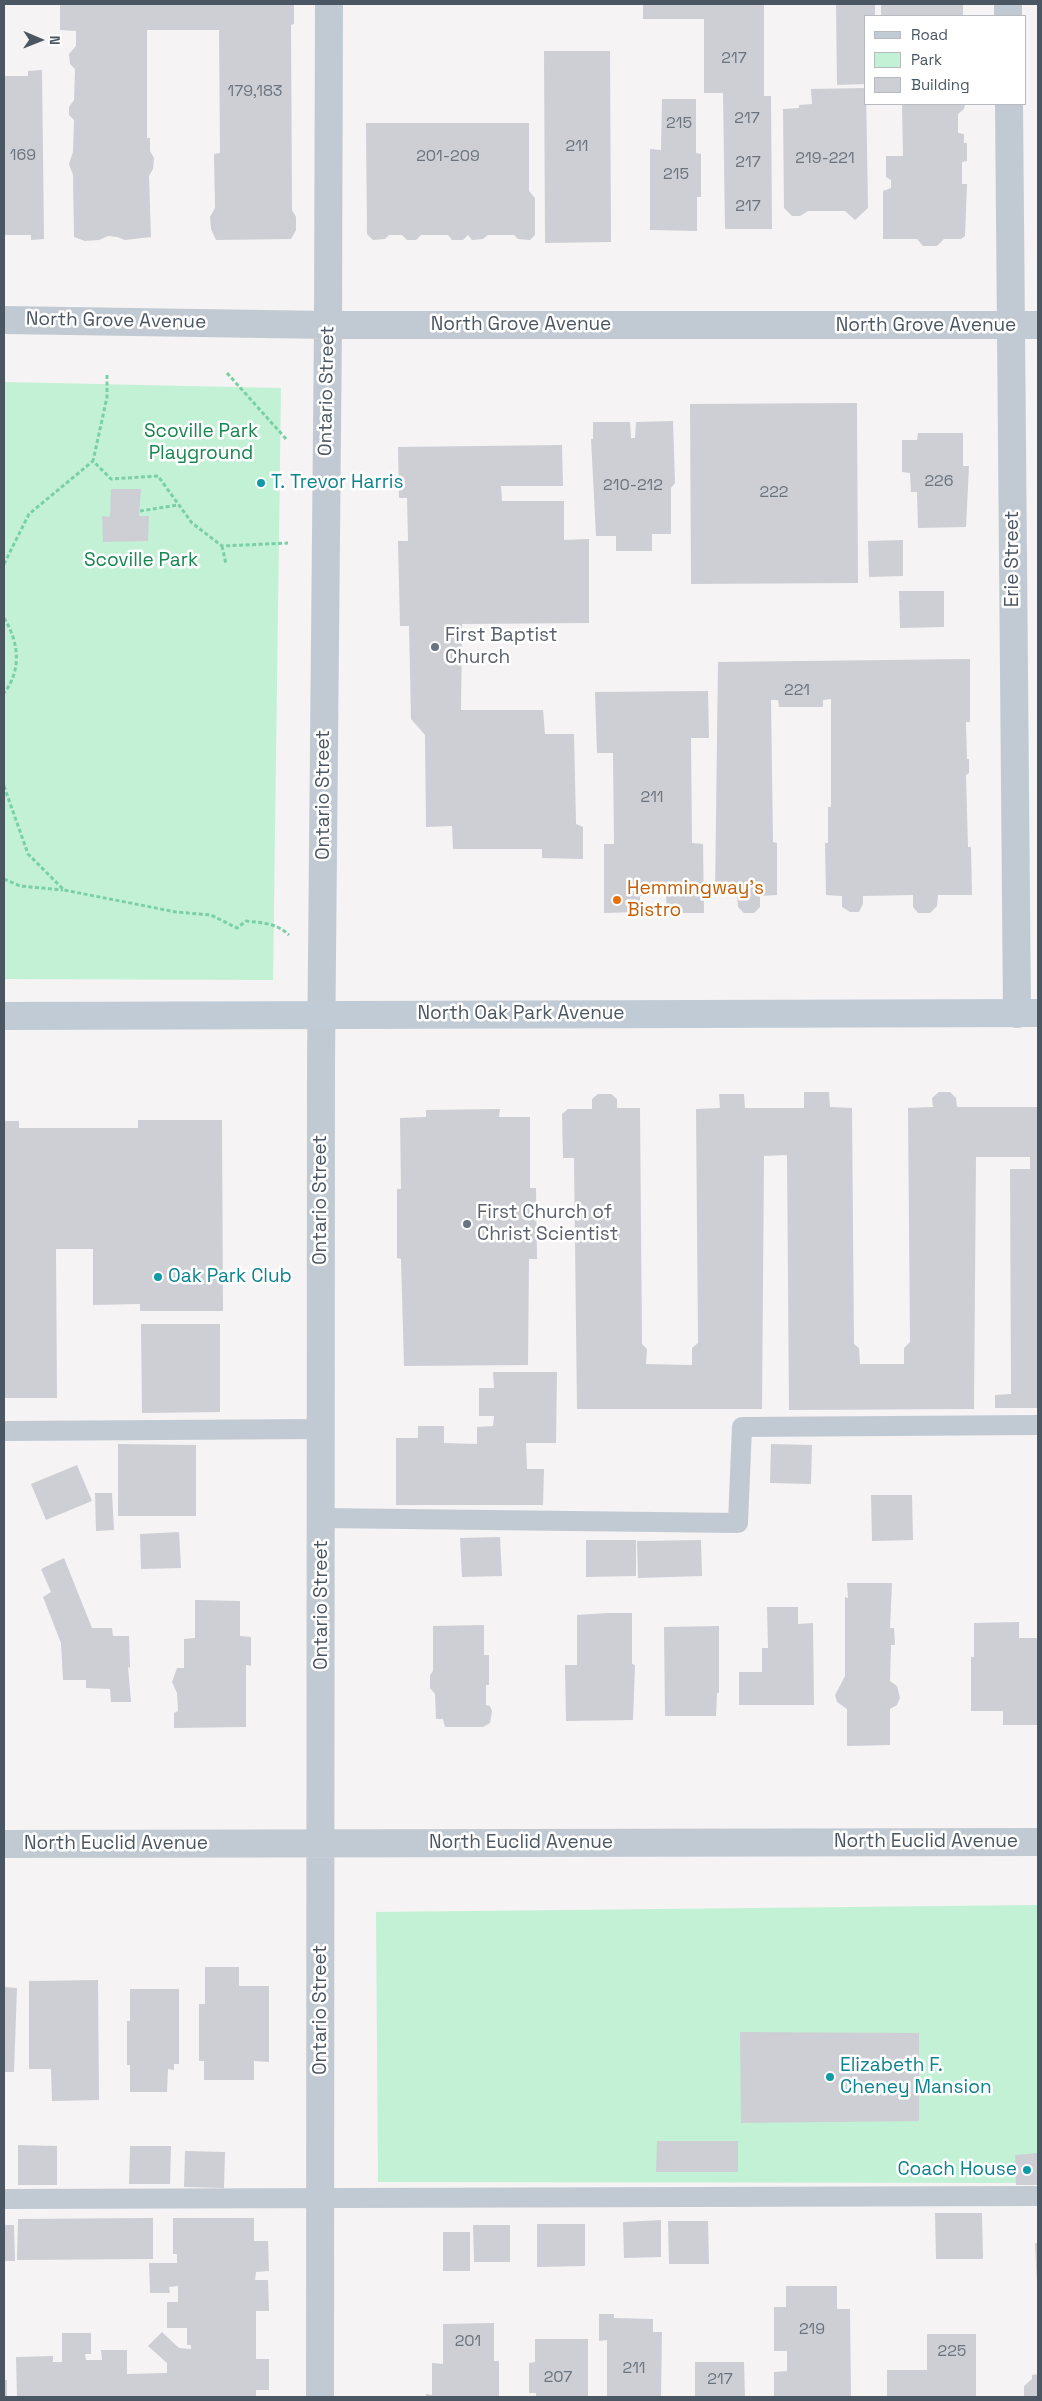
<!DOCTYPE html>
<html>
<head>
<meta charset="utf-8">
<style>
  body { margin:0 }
  #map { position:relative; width:1042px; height:2401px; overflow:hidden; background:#f5f3f3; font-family:"Space Grotesk",sans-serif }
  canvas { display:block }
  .frame { position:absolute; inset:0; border:5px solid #4a5661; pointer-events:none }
  .legend { position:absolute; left:864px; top:15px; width:162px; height:90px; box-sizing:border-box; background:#fff; border:1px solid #b7bbc0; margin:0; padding:6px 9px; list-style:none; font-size:15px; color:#4a5661 }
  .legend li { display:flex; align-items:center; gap:10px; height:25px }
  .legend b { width:25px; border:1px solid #b7bbc0 }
  .north { position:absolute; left:15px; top:15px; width:50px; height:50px; -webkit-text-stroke:4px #fff; paint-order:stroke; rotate:91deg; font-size:14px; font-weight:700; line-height:20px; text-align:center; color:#4a5661 }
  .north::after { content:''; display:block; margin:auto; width:18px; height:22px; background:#4a5661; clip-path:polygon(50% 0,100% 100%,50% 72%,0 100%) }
</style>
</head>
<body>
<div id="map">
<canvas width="1042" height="2401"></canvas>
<div class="frame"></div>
<ul class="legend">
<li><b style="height:6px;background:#c1cbd6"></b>Road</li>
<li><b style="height:14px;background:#c3f1d5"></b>Park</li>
<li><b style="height:14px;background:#cdcfd5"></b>Building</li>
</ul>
<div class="north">N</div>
</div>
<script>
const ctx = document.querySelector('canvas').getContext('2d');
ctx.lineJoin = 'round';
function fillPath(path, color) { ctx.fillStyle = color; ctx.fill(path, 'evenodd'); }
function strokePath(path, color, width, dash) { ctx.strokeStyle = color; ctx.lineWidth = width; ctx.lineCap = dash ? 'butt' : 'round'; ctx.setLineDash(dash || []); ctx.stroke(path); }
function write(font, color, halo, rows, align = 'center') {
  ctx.font = font + ' "Space Grotesk",sans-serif'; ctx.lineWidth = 5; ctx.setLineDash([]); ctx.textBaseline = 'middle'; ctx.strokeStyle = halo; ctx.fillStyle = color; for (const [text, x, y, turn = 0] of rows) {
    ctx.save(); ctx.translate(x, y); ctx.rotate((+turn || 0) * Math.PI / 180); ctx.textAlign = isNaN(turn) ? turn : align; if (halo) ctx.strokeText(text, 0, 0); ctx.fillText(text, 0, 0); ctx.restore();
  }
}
fillPath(new Path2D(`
  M4,382l277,6 -8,592 -269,-1z
  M1038,1905v278l-660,-1 -2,-270z`), '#c3f1d5');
fillPath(new Path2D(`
  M60,4h234v20l-3,1 1,185 4,7v13l-5,9 -75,1 -5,-11 -1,-12 5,-9 -1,-54 6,-1 -1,-123h-72v108h3v13l4,7 -1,11 -4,7 2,61 -26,3 -8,-3 -9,-1 -9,4 -14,1 -11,-4 -1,-62 -4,-11 4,-12 1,-32 -5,-5v-8l5,-7 1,-31 -5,-5 -1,-10 7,-8v-15l-16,-1z
  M643,4h121v92h7l1,133h-47l-2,-136h-19v-74h-61z
  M836,4h39v12h-9v68l-29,1z
  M881,4h82v12h-82z
  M544,51h66l1,191 -66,1z
  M42,70l2,169 -13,1v-5h-27v-159h24v-5z
  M866,88l2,120 -13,12 -10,-9h-37l-8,5h-8l-8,-8 -1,-99 16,-1v-3l13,-1 -1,-15z
  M662,99h34v54l5,1v43h-4v34l-47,-1v-81l11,1z
  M902,104h63l-1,5 -6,5v19l6,1v9h3v18l-5,1v22h5l-2,52 -4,3h-17l-7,7h-14l-6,-7h-34v-48l8,-3v-8l-5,-3v-21h17z
  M366,123h163v68l6,7v37l-5,5 -12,-1 -4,-4h-26l-5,4 -11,1 -4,-5 -5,5h-11l-4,-5h-27l-5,5h-9l-5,-5h-13l-4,4 -12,1 -6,-6z
  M857,403l1,180 -167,1 -1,-180z
  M673,421l2,62 -4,5v46h-19v17h-36v-15h-20l-5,-97h2v-17h37l1,16h4l1,-16z
  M918,433h45v33h6l-3,61 -48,1 -1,-36h-6l-1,-19 -8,-1v-32h15z
  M562,445l1,41h-62l1,15h62v39l25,-1v84l-127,1 -1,86h82l2,24h29l2,90 7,3v32l-41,-1v-9h-89l-1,-23 -26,1 -1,-92 -14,-16 -2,-93h-9l-2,-85h10l-1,-43h-8l-1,-51z
  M111,489h30l-2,27h10l-1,25 -45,1 -1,-26 8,1z
  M903,540v36l-34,1 -1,-36z
  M899,591h45v36l-44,1z
  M970,659v63h-4l1,37h2v14l-3,2 2,72h3l1,48h-34l-1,11 -7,7h-12l-5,-6v-12l-50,1v8l-4,8h-9l-8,-5v-11l-16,-1 -1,-52h3v-36h3v-108l-8,1v7h-44l-1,-7h-7l2,142 4,1v52l-17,1v11l-6,6h-10l-6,-6 -1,-12h-22l3,-233z
  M708,691l1,47h-18l1,105 11,1 1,69h-37l-1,-18 -26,1v16l-36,1v-69h10l-1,-91h-16l-2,-61z
  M804,1092h25l1,15 22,1 2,236 5,4 1,16h44v-16l6,-6 -2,-234 25,-1 -1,-9 7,-6h11l6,6 1,9h81v301h-43v-13l16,-1 -1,-225h20v-12h-54l-2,252 -185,1 -2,-255 -23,1 -2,253h-185l-3,-251h-11l-1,-44 6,-5h24v-10l6,-5h13l6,5v9h23l2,236 5,5 -1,15 46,1v-17l6,-5 -2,-234 24,-1 -1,-14h25l1,14h59z
  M500,1109l-1,8h31v71h6l1,71h-8l-1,106 -124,1 -3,-107 -4,-1v-69h4l-1,-71 26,-1v-7z
  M138,1120h84l1,191h-83v-7l-47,1v-56h-37l1,149h-53v-277h15v7h119z
  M141,1324h79v88l-78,1z
  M493,1372h64l-1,71h-30l1,26h17l-1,36h-147v-67h22v-12h26v17l33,1v-17l16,-1 1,-10h-15v-28h15z
  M118,1444l78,1v71h-78z
  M771,1444l41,1 -1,39 -41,-1z
  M77,1465l15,36 -46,19 -15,-36z
  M95,1493h17l2,37 -18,1z
  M871,1495h41l1,45 -41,1z
  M179,1532l2,36 -40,1 -1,-35z
  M500,1537l2,39 -40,1 -2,-39z
  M586,1540h50v36l-50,1z
  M701,1540l1,36 -64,2 -1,-37z
  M64,1558l28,70h20l1,8h16l1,32 -2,-1 3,35h-20l-1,-13 -24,-1v-8h-23l-2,-37 -18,-46 8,-5 -10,-23z
  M847,1583h45l-2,45h4l1,17h-4l-1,36 7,5 3,12 -3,7 -7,4v36l-43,1v-37l-10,-7 -2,-7 10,-19v-79l3,1z
  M195,1600l45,1v35l11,1v29l-5,-1v62l-72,1v-15l4,-2 -1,-18 -5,-11 5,-14h7v-29l11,-1z
  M767,1607h31v17l15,-1 1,82h-75v-33h23v-24h6z
  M608,1613h24v51l3,1 -2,55 -67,1 -1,-56h12v-50z
  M1019,1622v16h19v87h-35v-14h-32v-54h3v-34z
  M484,1625v30h5v30h-3v20l4,1 2,5 -2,12 -7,4h-38l-2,-8h-7l-1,-25 -5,-6v-13l3,-4v-45z
  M719,1626v67h-2l-1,23h-51l-1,-89z
  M205,1967h34v19h30v76l-15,-1v19h-50v-19h-5v-57h6z
  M98,1980l1,120 -47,1 -1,-32h-22v-88z
  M4,1987l13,1 -3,84h-10z
  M130,1989h49v75h-5v6l-6,-1 -1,23h-37v-27h-3v-44h3z
  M740,2032l179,1v88l-178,2z
  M657,2141h81v31h-82z
  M18,2145l39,1v39h-39z
  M130,2146h41l-1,38h-41z
  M185,2151l40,1 -1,36 -40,-1z
  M1038,2153v32h-22l-1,-30z
  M935,2213h47l1,46h-47z
  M153,2218v41l-136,1 1,-41z
  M173,2218h81v23h14l1,30 -13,1 -1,8h13l1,31h-13v48h13v31h-13v7h-239l-1,-40 37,-1v6h9v-29h29v21h-6l1,6h16l-1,-10h26v24l40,-1v-10l-19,-17 14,-14 17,16 12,1v-4h-4v-17h-20v-26h11v-16l-9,1 1,6h-20l-1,-30h28v-9h-4z
  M661,2220v37l-37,1 -1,-36z
  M668,2221h40l1,43h-40z
  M537,2224h48v42l-48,1z
  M4,2225h10l1,36h-11z
  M473,2225h37v37h-36z
  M443,2232h27v39h-27z
  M1035,2243h3v40h-1z
  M786,2286h51v23h13l1,88h-77v-25l13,-1v-20h-13v-44h12z
  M599,2314h15v4l39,1v13h9l-1,65h-54v-57l-8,1z
  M494,2323v38h5v36h-73v-3l6,1v-32l11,1v-40z
  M927,2334h49v63h-89v-27h40z
  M535,2339h53v58h-52v-4h-7v-30l6,-1z
  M695,2362h49l1,35h-50z
  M1038,2374v23h-14v-11l8,-7v-4z
  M4,2380h3v17h-3z`), '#cdcfd5');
strokePath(new Path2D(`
  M227,373l60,67
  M107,375v22l-14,64 18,18 47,-3 34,47 30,23 66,-3
  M140,511l38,-6
  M222,546l4,18
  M4,564l25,-50 64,-53
  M4,618c15,24 18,52 0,75
  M4,786l24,68 36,36 112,22 35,3 26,13 9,-7c17,2 30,2 43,14
  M4,879l16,7 43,4`), '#7ad0a6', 3, [4, 2.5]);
strokePath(new Path2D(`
  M4,1431l317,-2
  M322,1518l416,5 4,-96 296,-2
  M4,2199l1034,-3`), '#c1cad2', 20);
strokePath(new Path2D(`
  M1008,4v12
  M1009,104l8,910
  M4,320l324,5h710
  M4,1844l1034,-2
  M320,2397l1,-1336 7,-736 1,-321`), '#c1cad2', 28);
strokePath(new Path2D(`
  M4,1016l1034,-3`), '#c1cbd6', 28);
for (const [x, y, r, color] of [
  [261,483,5,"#0f9aa8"],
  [435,647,5,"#6b7280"],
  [617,900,5,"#e8710a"],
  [467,1224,5,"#6b7280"],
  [158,1277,5,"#0f9aa8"],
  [830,2077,5,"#0f9aa8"],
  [1027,2170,5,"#0f9aa8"]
]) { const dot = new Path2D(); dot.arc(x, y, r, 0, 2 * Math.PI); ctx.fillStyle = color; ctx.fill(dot); strokePath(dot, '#fff', 2); }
write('16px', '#6b747e', null, [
  ["217",734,59],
  ["179,183",255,92],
  ["217",747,119],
  ["215",679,124],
  ["211",577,147],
  ["169",23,156],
  ["201-209",448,157],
  ["219-221",825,159],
  ["217",748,163],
  ["215",676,175],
  ["217",748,207],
  ["226",939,482],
  ["210-212",633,486],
  ["222",774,493],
  ["221",797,691],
  ["211",652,798],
  ["219",812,2330],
  ["201",468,2342],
  ["225",952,2352],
  ["211",634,2369],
  ["207",558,2378],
  ["217",720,2380]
]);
write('19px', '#4a5661', '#fff', [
  ["North Grove Avenue",116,321,1],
  ["North Grove Avenue",521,325],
  ["North Grove Avenue",926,326],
  ["Ontario Street",327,391,-89],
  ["Erie Street",1013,559,-90],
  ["Ontario Street",324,795,-90],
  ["North Oak Park Avenue",521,1014],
  ["Ontario Street",321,1200,-90],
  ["Ontario Street",322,1605,-90],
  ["North Euclid Avenue",926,1842],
  ["North Euclid Avenue",521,1843],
  ["North Euclid Avenue",116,1844],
  ["Ontario Street",321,2010,-90]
]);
write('19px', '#17864f', '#fff', [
  ["Scoville Park",201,432],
  ["Playground",201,454],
  ["Scoville Park",141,561]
]);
write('19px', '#0d838f', '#fff', [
  ["T. Trevor Harris",271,483],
  ["Oak Park Club",168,1277],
  ["Elizabeth F.",840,2066],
  ["Cheney Mansion",840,2088],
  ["Coach House",1017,2170,"right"]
], 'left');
write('19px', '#5b616d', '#fff', [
  ["First Baptist",445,636],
  ["Church",445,658],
  ["First Church of",477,1213],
  ["Christ Scientist",477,1235]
], 'left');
write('19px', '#c56008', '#fff', [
  ["Hemmingway's",627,889],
  ["Bistro",627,911]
], 'left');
</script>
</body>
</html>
